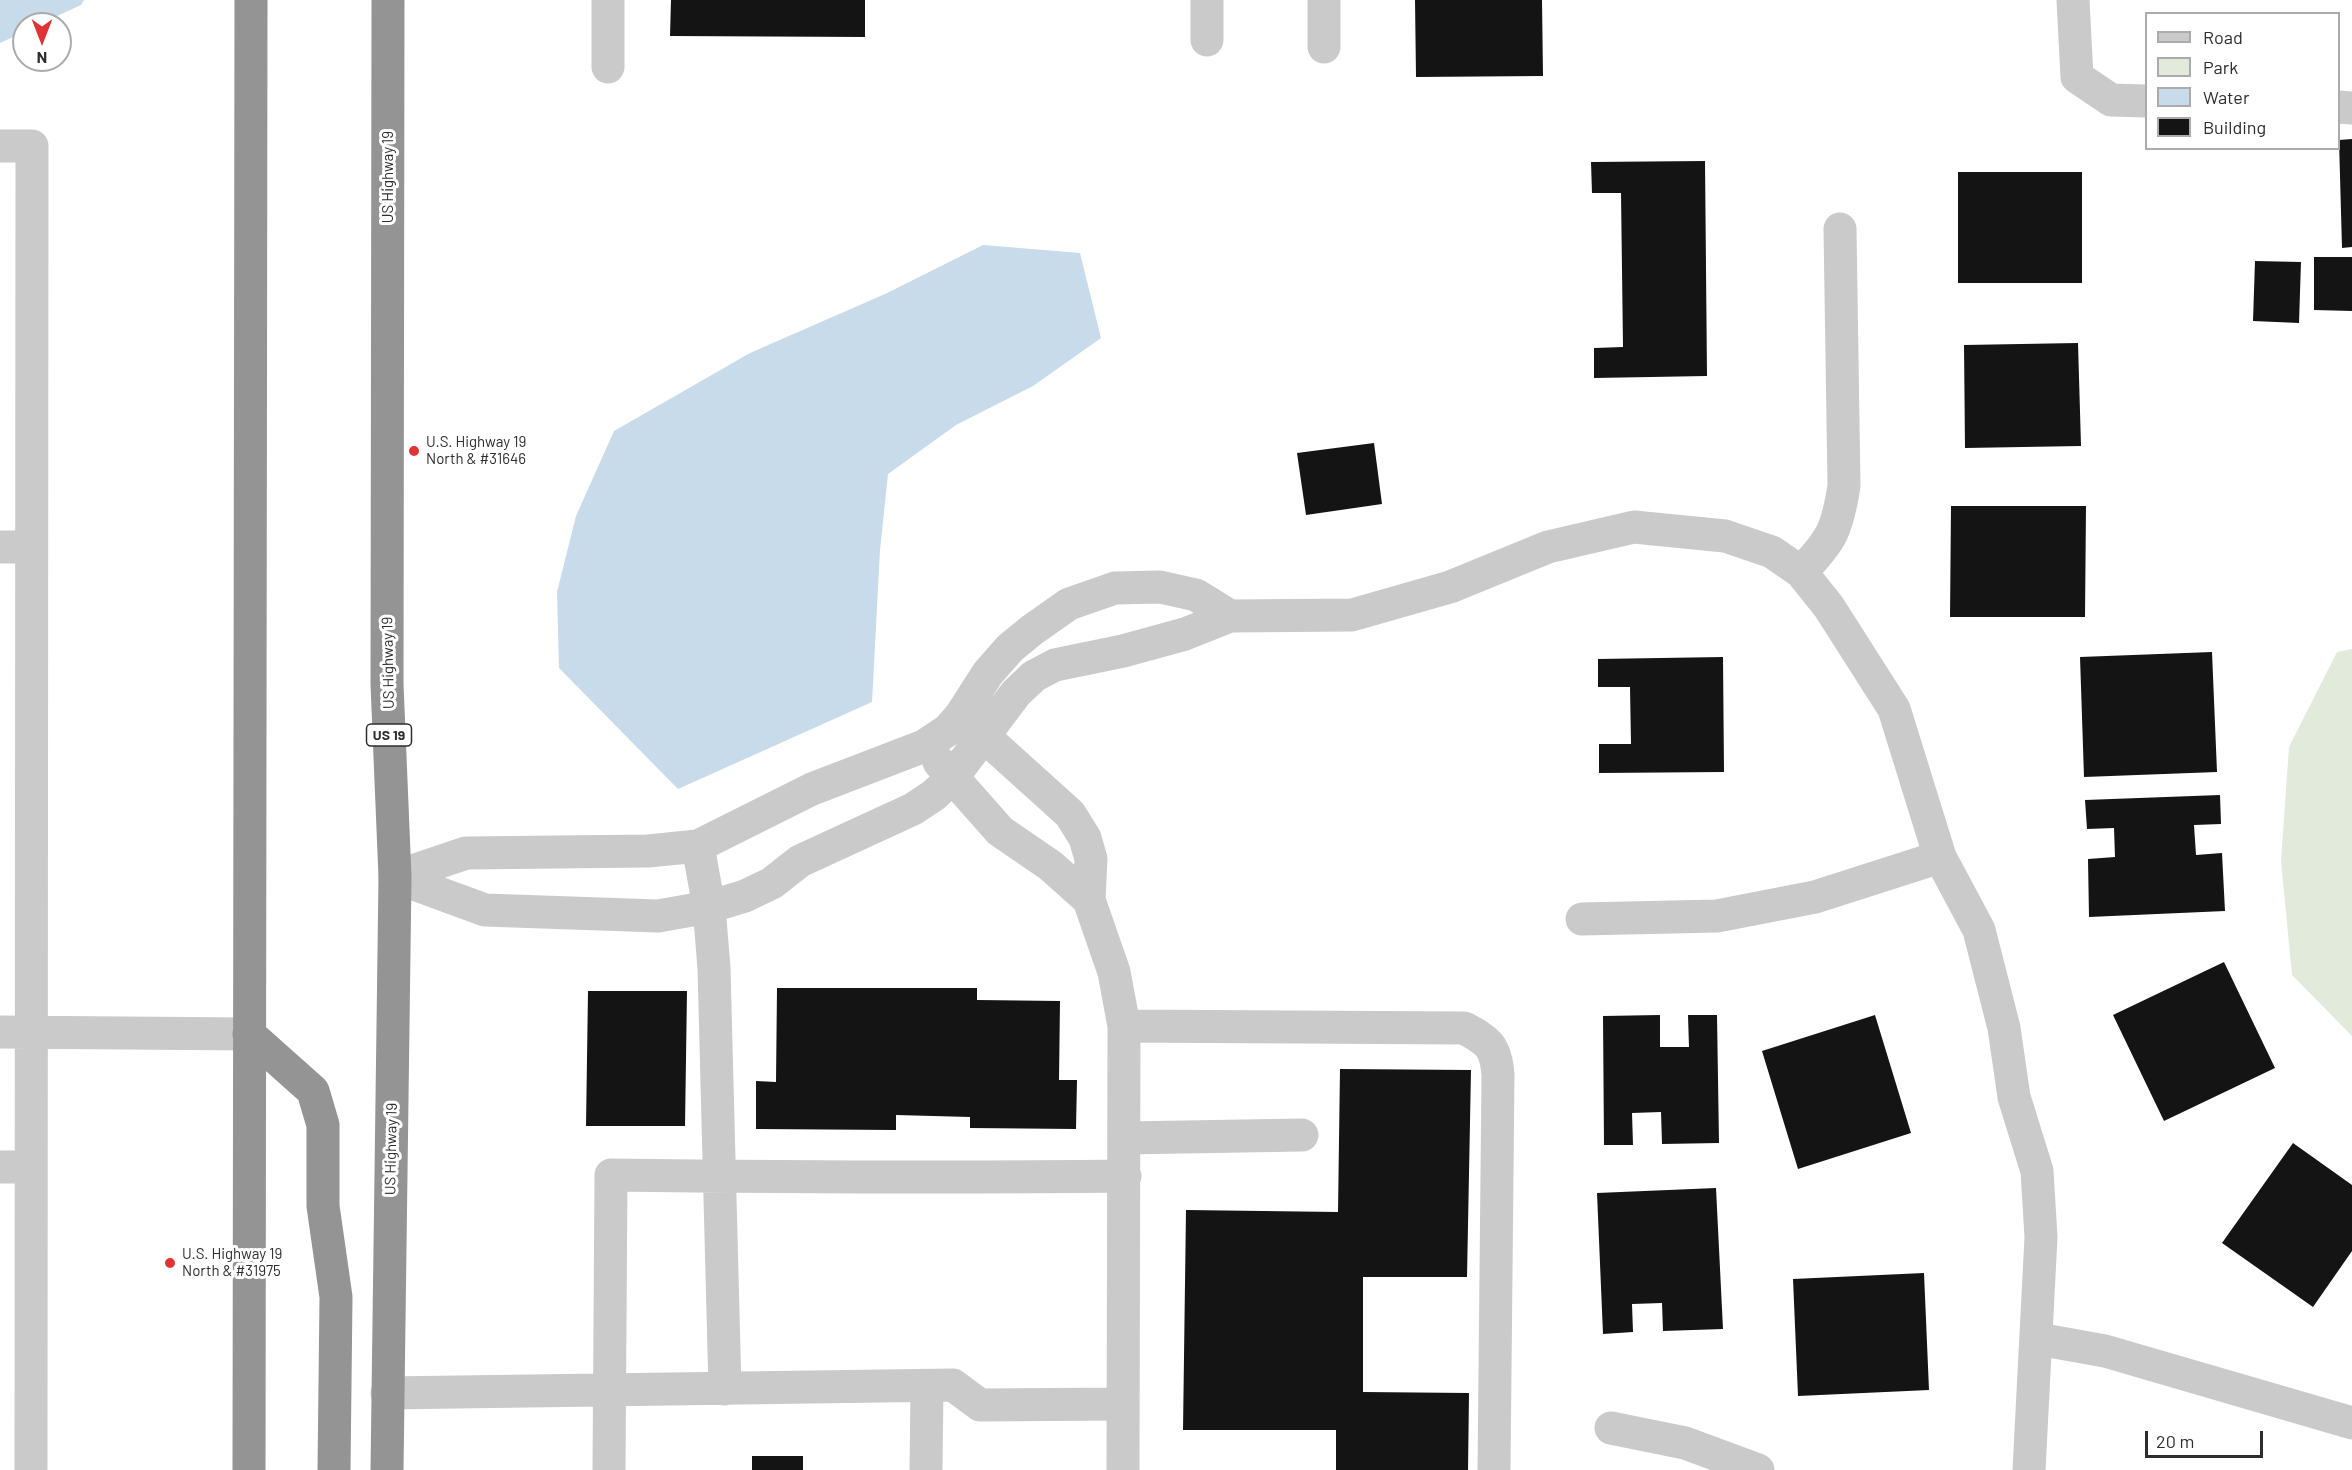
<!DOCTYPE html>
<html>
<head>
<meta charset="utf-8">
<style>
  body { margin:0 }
  #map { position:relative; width:2352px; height:1470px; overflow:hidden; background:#fff; font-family:Barlow,sans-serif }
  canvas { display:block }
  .legend { position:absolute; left:2145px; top:12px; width:195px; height:138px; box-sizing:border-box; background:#fff; border:2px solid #ababab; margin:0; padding:8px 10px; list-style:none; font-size:18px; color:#2d2d2d }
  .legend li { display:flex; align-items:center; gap:12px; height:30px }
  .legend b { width:30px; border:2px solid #ababab }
  .north { position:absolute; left:12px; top:12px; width:60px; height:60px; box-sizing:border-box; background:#fff; border:2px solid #ababab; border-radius:50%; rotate:180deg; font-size:16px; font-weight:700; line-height:24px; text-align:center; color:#2d2d2d }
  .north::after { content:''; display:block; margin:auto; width:21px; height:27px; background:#e13236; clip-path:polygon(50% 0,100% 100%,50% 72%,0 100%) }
  .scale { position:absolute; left:2145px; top:1431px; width:118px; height:27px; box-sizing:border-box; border:3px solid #2d2d2d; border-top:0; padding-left:8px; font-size:18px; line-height:21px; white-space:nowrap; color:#2d2d2d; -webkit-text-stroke:4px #fff; paint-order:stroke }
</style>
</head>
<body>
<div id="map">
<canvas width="2352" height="1470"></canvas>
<ul class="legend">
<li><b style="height:8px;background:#cacaca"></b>Road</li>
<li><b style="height:16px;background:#e2ebdb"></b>Park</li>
<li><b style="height:16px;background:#c7dbea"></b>Water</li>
<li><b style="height:16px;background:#141414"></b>Building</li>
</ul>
<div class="north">N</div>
<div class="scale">20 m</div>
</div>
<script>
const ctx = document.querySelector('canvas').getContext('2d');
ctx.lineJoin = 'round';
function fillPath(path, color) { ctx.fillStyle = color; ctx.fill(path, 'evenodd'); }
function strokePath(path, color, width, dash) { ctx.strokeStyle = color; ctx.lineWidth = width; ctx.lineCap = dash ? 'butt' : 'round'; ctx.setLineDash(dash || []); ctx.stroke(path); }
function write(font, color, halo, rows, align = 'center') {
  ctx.font = font + ' Barlow,sans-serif'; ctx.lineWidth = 6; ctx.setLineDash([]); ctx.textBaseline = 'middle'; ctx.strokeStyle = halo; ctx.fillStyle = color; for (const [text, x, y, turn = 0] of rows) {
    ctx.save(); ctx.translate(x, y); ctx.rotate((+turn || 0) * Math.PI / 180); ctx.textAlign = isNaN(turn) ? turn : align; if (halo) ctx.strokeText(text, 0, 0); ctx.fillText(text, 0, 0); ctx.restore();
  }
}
fillPath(new Path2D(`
  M2352,649v387l-60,-61 -11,-114 8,-114 48,-95z`), '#e2ebdb');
fillPath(new Path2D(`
  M0,0h84l-3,5 -41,19h-16v8l-24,11z
  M983,245l97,8 21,85 -68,48 -77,39 -68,49 -8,76 -8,152 -194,87 -119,-121 -2,-76 19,-76 38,-85 136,-78 135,-59z`), '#c7dbea');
fillPath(new Path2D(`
  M671,0h194v37l-195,-1z
  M1415,0h127l1,76 -127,1z
  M2352,139v108l-10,1 -3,-108z
  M1705,161l2,215 -113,2v-30l29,-1 -2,-154h-29l-1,-31z
  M1958,172h124v111h-124z
  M2314,257h38v54l-38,-1z
  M2255,261l46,1 -2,61 -46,-2z
  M2078,343l3,103 -116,2 -1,-103z
  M1374,443l8,61 -76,11 -9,-62z
  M1951,506h135l-1,111h-135z
  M2212,652l5,120 -133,5 -4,-120z
  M1723,657l1,115 -125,1v-29h32l-1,-57h-32v-28z
  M2220,795l1,29 -27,1 2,30 26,-2 3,58 -136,6 -1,-58 27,-2 -1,-29 -27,1 -2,-29z
  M2224,962l51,106 -111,53 -51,-106z
  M777,988h200v12l83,1 -1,79h18l-1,49 -106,-1v-11l-74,-2v15l-140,-1v-48l20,1z
  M588,991h99l-2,135h-99z
  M1660,1015v32h29l-1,-32h29l2,128 -57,1 -1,-32 -29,1 1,32h-29l-1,-129z
  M1875,1015l36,118 -113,36 -36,-118z
  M1340,1069l131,1 -4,207h-104v115l106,1 -1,77h-132v-40h-153l3,-220 152,2z
  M2293,1143l59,42v66l-39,56 -91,-64z
  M1716,1188l7,141 -60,2 -1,-28 -30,1 1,28 -30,2 -6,-141z
  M1924,1273l5,117 -131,6 -5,-117z
  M752,1456h51v14h-51z`), '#141414');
strokePath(new Path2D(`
  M1207,0v40
  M1324,0v47
  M2073,0l4,77 34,23 35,1
  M608,67v-67
  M2338,107l14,1
  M0,146h32l-1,1324
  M0,547h31
  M1801,572c31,-32 36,-42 43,-86l-4,-257
  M967,721l103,93 15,24 6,21 -2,41 25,72 10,54 -1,444
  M939,762l61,69 51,35 38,34
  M698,846l11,61 5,61 11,421
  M395,877l90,33 173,6 51,-9 36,-11 27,-13 28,-22 113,-52 21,-14 18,-17 64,-85 18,-17 21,-11 68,-14 62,-17 45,-18 122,-1 98,-28 98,-40 86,-20 91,9 47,16 29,20 28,35 65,102 46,148 39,73 25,98 10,69 23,74 4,66 -12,233
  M395,877l71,-24 182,-2 50,-5 114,-57 112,-43 24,-16 13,-15 27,-42 22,-25 22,-18 37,-26 46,-16 45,-1 36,8 34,21
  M1582,919l135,-3 98,-19 125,-40
  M1124,1026l340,2c25,13 32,19 34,47l-4,395
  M0,1032l249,2
  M1125,1138l177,-3
  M0,1167h30
  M2038,1339l67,12 247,72
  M387,1393l566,-8 27,20 142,-1
  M1611,1428l74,15 73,27
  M609,1470l2,-295c171,2 343,3 514,1
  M926,1470l1,-84`), '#cacaca', 33);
strokePath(new Path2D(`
  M249,1034l64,57 10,34v81l13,91 -2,173
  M249,1470l2,-1470
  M387,1470l8,-593 -8,-193 1,-684`), '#949494', 33);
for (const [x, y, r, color] of [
  [414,451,6,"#e13236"],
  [170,1263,6,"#e13236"]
]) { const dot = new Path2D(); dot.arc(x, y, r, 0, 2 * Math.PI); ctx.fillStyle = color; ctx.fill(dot); strokePath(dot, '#fff', 2); }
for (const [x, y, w] of [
  [389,735,45]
]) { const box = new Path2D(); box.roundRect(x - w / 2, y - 11, w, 22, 4.5); ctx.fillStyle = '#fff'; ctx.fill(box); strokePath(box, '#2d2d2d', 1.5); }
write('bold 14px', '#2d2d2d', null, [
  ["US 19",389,735]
]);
write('15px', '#2d2d2d', '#fff', [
  ["US Highway 19",388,177,-90],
  ["US Highway 19",388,663,-91],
  ["US Highway 19",391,1149,-89]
]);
write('15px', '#2d2d2d', '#fff', [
  ["U.S. Highway 19",426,442],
  ["North & #31646",426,459],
  ["U.S. Highway 19",182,1254],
  ["North & #31975",182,1271]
], 'left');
</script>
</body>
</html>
